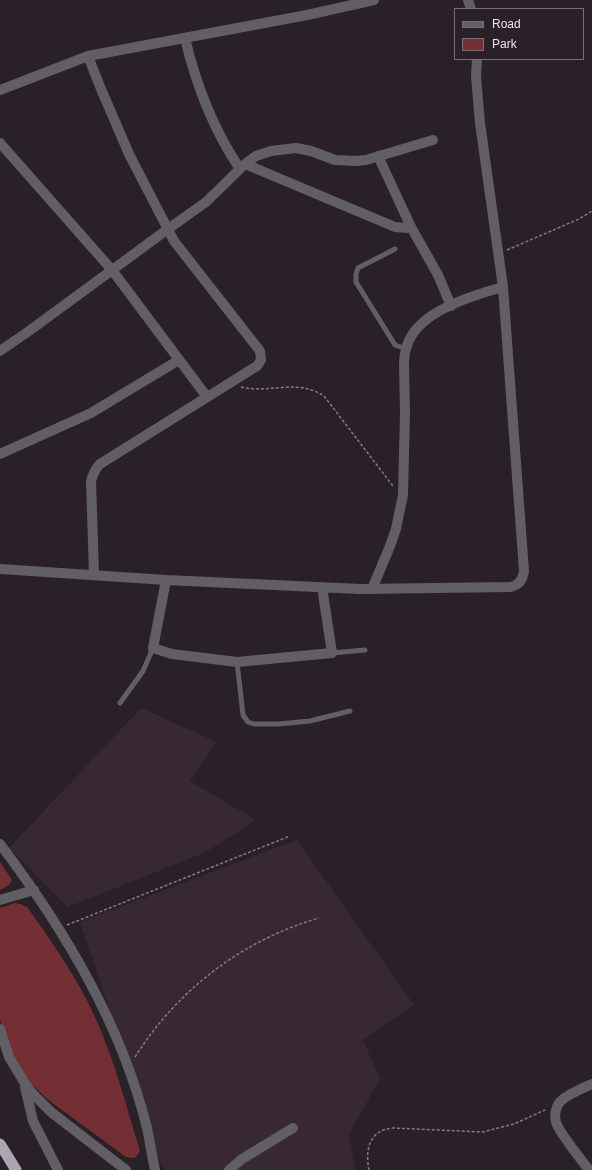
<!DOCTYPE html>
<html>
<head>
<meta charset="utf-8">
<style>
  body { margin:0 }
  #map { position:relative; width:592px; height:1170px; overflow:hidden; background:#2a2128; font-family:Arial,sans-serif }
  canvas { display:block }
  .legend { position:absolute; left:454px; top:8px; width:130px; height:52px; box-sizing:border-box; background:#2a2128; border:1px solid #776f75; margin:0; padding:5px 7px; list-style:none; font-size:12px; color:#eae3e8 }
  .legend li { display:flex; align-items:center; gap:8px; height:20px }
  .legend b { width:20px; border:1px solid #776f75 }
</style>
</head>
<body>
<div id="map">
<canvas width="592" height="1170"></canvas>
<ul class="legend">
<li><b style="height:5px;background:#625f64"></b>Road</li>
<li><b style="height:11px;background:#742f35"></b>Park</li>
</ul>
</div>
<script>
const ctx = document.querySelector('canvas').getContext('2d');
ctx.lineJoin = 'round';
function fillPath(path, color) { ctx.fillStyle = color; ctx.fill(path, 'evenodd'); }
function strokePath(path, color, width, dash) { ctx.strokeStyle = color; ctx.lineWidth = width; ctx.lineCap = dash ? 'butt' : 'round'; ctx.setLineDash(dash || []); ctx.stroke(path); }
fillPath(new Path2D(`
  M141,708l76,34 -27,39 66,39 -50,32 -138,55 -59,-59z
  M297,840l117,165 -51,35 17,39 -31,55 6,36h-191l-9,-20 -24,-77 -51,-151z`), '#372834');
fillPath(new Path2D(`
  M0,862l12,18 -3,5 -9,5z
  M15,903l6,1 6,3c25,35 49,69 67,108 20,43 32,90 46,136l-4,6 -5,1 -5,-1 -79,-58 -17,-17 -14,-20 -10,-22 -6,-21v-111z`), '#742f35');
strokePath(new Path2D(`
  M507,250l72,-31 13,-8
  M241,387c29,7 55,-9 83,9l69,90
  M67,925l223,-89
  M135,1057c43,-68 108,-117 184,-139
  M369,1170c-4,-20 0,-40 24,-42l90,4 31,-8 31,-14`), '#857c83', 1.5, [3, 2]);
strokePath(new Path2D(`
  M395,249l-37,19 -2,6v8l39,63 11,4
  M332,653l33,-3
  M237,662l6,53 5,7 6,2h25l31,-3 40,-10
  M120,703l23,-32 10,-23`), '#625f64', 5);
strokePath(new Path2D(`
  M468,0l3,9
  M185,38c11,47 28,91 55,131
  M88,56l13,33 28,65 45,87 86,110 1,9 -4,6 -157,98c-5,5 -7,10 -9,17l3,93
  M0,90l88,-34 219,-41 67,-15
  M0,143l112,127 95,127
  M378,156l33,71 27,48 13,31
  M245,164l150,63 12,1 4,-1
  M0,351l29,-20 139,-102 38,-27 39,-38 11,-8 15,-5 25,-3 15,3 24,9 21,1 10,-1 67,-20
  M0,454l91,-41 88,-53
  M0,569l166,11 194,9 151,-2c8,-2 12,-8 13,-16l-21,-284 -23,-164 -4,-47 1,-17
  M166,580l-13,68 19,6 65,8 95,-9 -10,-66
  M372,589l18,-43 6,-17 7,-34 2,-82 -1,-48c0,-11 2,-21 8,-30 16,-26 62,-40 91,-48
  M0,844c64,85 121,179 147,284 3,14 5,28 8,42
  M0,900l34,-10
  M0,1029l9,28 15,25 9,12 18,18 75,58
  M25,1087l8,34 25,49
  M229,1170l13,-11 51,-31
  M589,1170c-8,-11 -30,-37 -33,-48 -2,-8 0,-17 6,-22 8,-7 21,-12 30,-16`), '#625f64', 10);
strokePath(new Path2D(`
  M0,1144l16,26`), '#ada6b2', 11);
</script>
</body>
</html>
